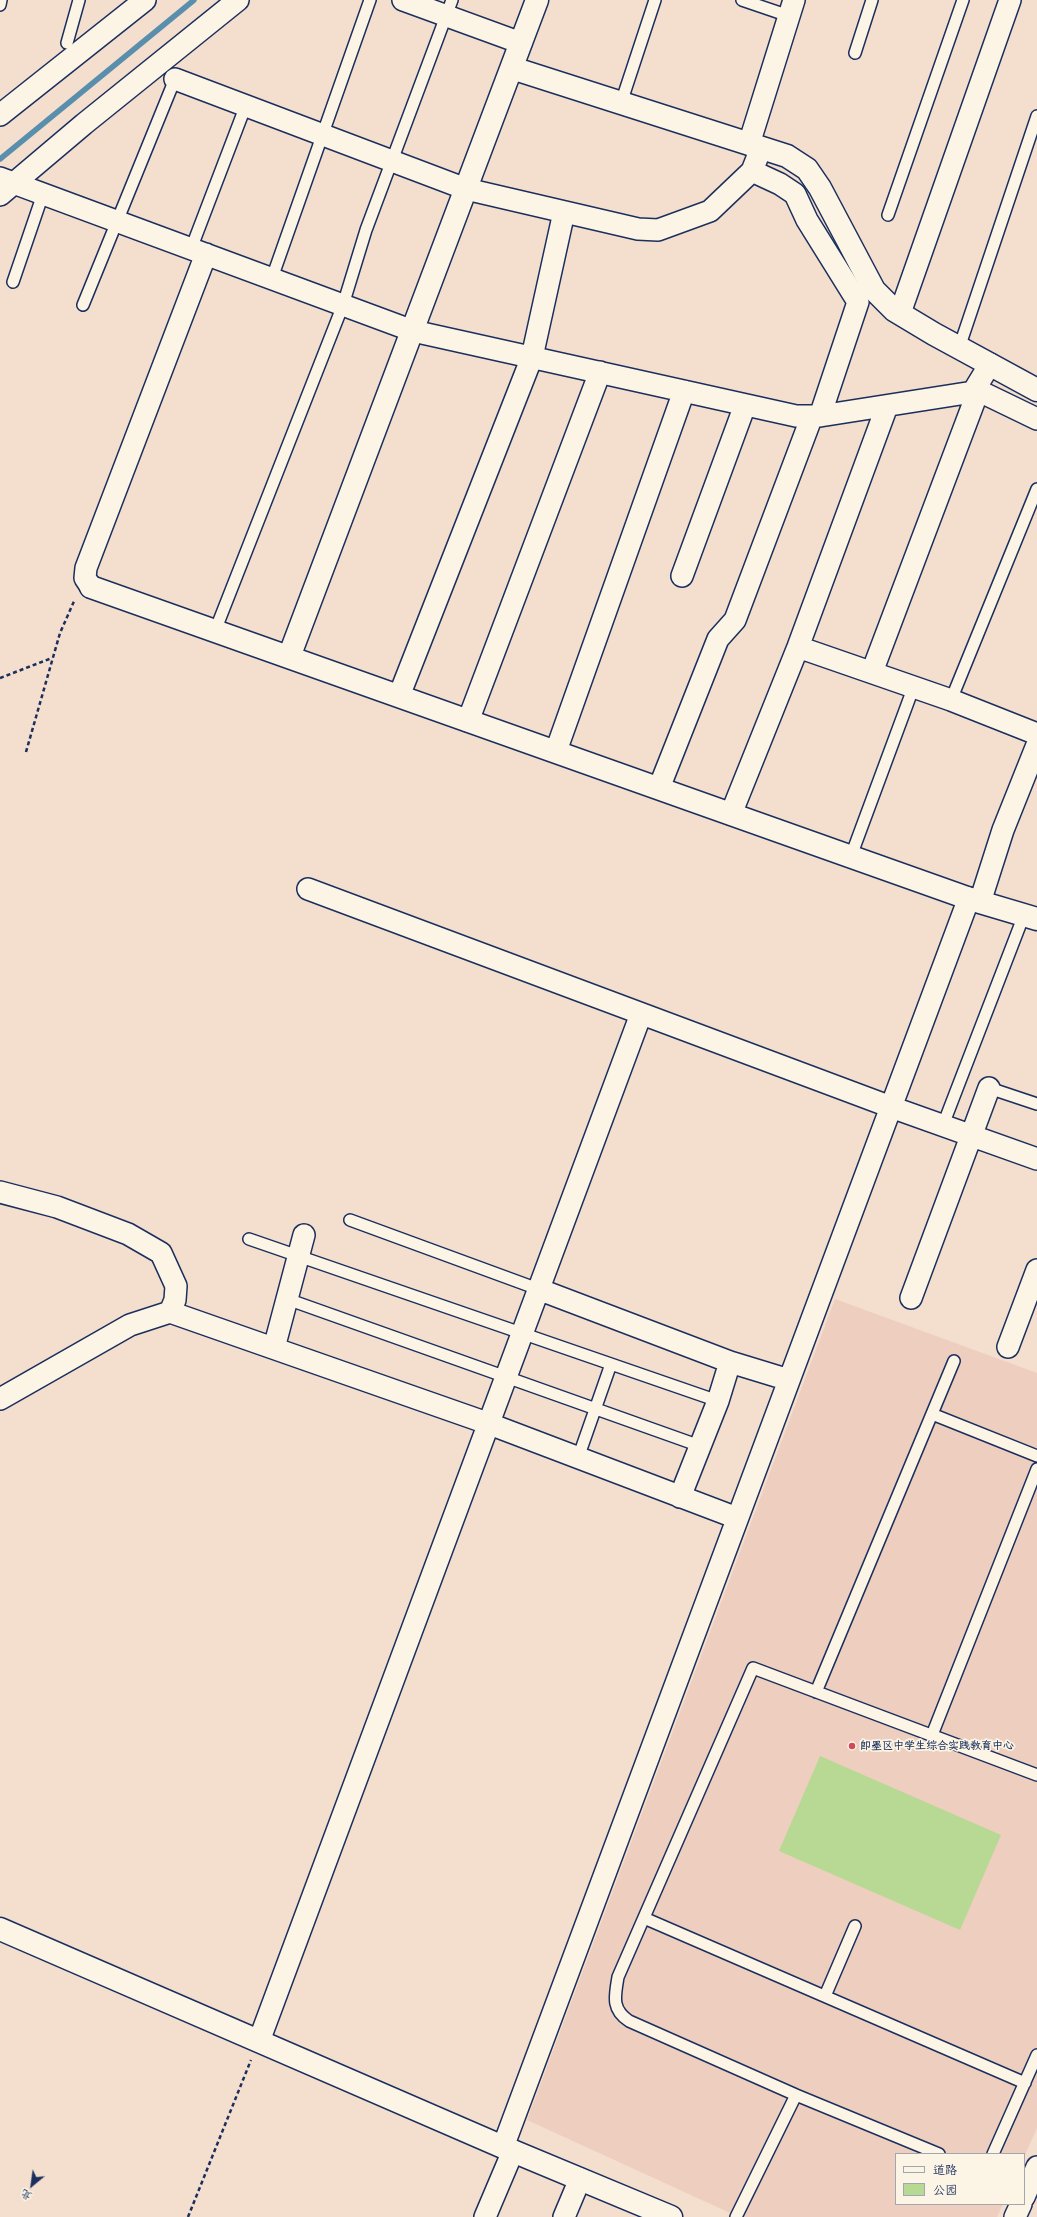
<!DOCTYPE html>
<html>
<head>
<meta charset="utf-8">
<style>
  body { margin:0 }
  #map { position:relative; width:1037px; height:2217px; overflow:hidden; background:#f4dece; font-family:"Playpen Sans","LXGW WenKai TC",sans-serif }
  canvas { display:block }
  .legend { position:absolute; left:895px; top:2153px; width:130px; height:52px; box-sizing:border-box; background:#fcf5e5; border:1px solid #a2a6af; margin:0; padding:5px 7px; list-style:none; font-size:12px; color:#1b2f5e }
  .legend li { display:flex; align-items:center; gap:8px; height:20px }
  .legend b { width:20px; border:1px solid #a2a6af }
  .north { position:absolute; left:12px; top:2165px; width:40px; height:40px; -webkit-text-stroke:3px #fcf5e5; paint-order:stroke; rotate:209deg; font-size:11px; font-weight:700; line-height:16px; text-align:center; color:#1b2f5e }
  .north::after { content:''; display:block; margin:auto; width:14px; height:18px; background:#1b2f5e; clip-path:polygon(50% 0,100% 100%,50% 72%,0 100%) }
</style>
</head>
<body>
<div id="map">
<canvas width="1037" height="2217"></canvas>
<ul class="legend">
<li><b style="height:5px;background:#fcf5e5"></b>道路</li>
<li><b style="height:11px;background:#b7d993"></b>公园</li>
</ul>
<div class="north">北</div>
</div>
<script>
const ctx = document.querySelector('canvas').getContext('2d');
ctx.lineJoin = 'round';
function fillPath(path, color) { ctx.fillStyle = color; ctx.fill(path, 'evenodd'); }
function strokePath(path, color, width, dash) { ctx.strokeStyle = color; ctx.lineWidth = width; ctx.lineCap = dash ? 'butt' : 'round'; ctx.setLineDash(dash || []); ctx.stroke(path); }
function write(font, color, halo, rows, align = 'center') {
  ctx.font = font + ' "Playpen Sans","LXGW WenKai TC",sans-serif'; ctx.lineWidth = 3.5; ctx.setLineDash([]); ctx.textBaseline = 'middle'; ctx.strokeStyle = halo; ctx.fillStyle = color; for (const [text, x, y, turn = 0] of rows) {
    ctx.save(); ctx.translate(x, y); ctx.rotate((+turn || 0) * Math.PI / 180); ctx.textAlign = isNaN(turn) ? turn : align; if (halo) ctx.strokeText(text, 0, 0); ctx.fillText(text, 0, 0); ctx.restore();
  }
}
fillPath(new Path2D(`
  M835,1299l202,74v755l-13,29v-3h-128v50h107l-6,13h-258l-212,-97z`), '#eecebe');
fillPath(new Path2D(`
  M820,1756l181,79 -41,95 -181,-79z`), '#b7d993');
strokePath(new Path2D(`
  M0,159l194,-159`), '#598fad', 5.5);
const service = new Path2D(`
  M742,0l47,16
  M0,5l1,-5
  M67,43l12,-43
  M855,53l17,-53
  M621,103l34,-103
  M888,215l75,-215
  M191,249l55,-144
  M272,278l98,-278
  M13,282l30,-88
  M83,305l92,-226
  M959,348l78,-232
  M215,631l128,-326 23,-75 86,-230
  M951,700l86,-211
  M851,856l63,-170
  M989,1088l48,16
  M943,1125l81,-210
  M350,1220l188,69
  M249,1239l469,162
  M287,1299l413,147
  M932,1414l105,42
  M578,1458l33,-94
  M816,1692l138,-331
  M932,1735l105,-266
  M644,1918l381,165
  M825,1996l30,-70
  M939,2154l-143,-59 -167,-74c-18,-12 -14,-25 -11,-44l135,-309 284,107
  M993,2154l44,-99
  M736,2217l60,-122`);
const minor = new Path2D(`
  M403,0l118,43
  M175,79l291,110 172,40 20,1 52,-19 42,-40 9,-23
  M0,115l145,-115
  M749,144l45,-144
  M752,171l28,13 15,10 12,26 51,82 -38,114
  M0,178l413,153 383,85h24l153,-24
  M0,195l84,-71 154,-124
  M900,313l110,-313
  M975,389l62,30
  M682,576l63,-171
  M91,587l-6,-9 1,-10 120,-314
  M798,647l153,53 86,34
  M872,672l102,-270 -1,-10 17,-28
  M399,696l133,-339 32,-145
  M468,721l132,-349
  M556,751l128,-360
  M659,788l59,-149 17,-19 77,-204
  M731,814l67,-167 89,-241
  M308,889l583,218 146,52
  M980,902l23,-72 34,-85
  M0,1192l57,15 71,27 33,19 15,33 -1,14 -5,12
  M538,1289l192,73 59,18
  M911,1298l78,-210
  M1008,1347l29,-77
  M274,1348l30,-113
  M0,1399l130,-74 40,-13 317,111 250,95
  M680,1497l38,-96 12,-39
  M259,2041l382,-1027
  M503,2147l466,-1249
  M1024,2197l13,-30
  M485,2217l28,-66
  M564,2217l16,-38
  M1015,2217l6,-13`);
const tertiary = new Path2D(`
  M512,68l275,88 20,13 13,19 54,102 20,20 40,24 103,56
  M91,587l882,313 64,19
  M289,657l248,-657
  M0,1929l503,218 168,70`);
strokePath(service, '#1b2f5e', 14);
strokePath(minor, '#1b2f5e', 24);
strokePath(tertiary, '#1b2f5e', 25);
strokePath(new Path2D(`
  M0,678l52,-20
  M26,752l34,-119 15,-34
  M188,2217l63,-157`), '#1b2f5e', 2.5, [4, 3]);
strokePath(service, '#fcf5e5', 11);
strokePath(minor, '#fcf5e5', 21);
strokePath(tertiary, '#fcf5e5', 22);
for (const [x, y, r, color] of [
  [852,1746,4,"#d1495b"]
]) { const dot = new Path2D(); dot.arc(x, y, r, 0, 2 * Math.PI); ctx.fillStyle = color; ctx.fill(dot); strokePath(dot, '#fcf5e5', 1.5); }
write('bold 11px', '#1b2f5e', '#fcf5e5', [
  ["即墨区中学生综合实践教育中心",860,1746]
], 'left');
</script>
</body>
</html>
